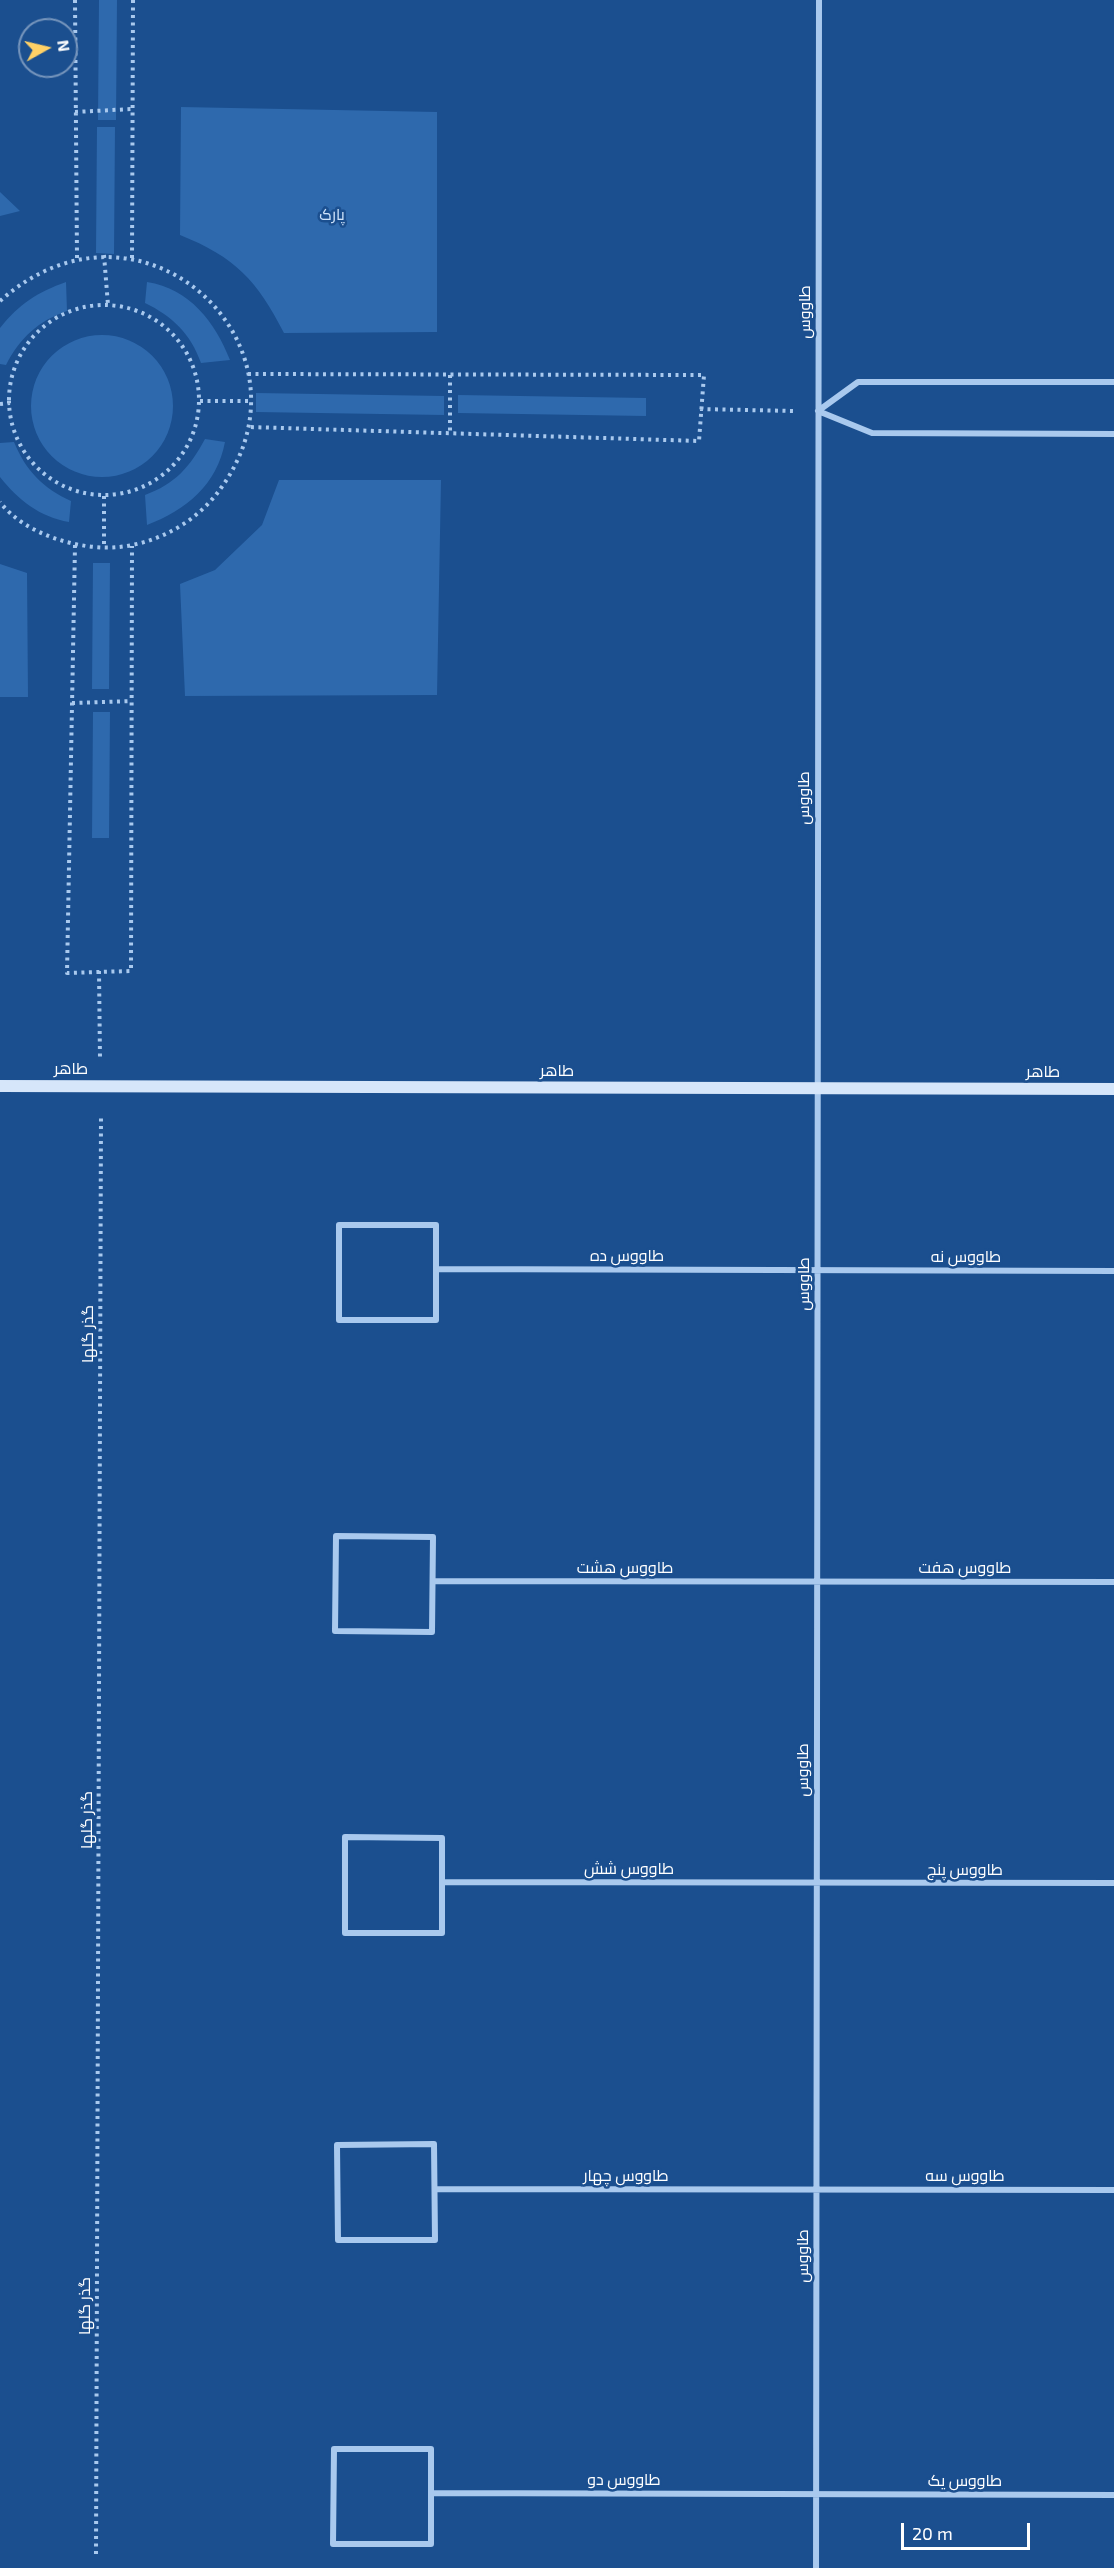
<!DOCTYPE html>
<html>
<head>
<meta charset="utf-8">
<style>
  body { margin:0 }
  #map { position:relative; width:1114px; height:2568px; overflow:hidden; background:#1b4f8f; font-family:"Exo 2",sans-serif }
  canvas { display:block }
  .north { position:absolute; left:18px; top:18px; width:60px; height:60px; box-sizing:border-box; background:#1b4f8f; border:2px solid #7695bc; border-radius:50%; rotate:82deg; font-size:16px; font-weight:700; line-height:24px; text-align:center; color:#fff }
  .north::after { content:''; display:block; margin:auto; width:21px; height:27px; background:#ffd166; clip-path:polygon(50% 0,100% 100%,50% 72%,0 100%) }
  .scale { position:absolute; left:901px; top:2523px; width:129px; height:27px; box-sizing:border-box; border:3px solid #fff; border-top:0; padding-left:8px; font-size:18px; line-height:21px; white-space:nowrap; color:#fff; -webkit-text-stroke:4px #1b4f8f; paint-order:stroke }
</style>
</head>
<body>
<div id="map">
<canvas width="1114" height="2568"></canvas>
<div class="north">N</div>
<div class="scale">20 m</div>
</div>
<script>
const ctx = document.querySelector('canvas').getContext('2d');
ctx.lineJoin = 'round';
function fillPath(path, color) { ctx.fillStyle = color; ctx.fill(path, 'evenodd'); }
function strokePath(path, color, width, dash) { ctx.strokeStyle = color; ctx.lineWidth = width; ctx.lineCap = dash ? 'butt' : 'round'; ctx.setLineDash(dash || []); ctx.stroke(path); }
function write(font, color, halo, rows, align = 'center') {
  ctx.font = font + ' "Exo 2",Cairo,sans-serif'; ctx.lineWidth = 5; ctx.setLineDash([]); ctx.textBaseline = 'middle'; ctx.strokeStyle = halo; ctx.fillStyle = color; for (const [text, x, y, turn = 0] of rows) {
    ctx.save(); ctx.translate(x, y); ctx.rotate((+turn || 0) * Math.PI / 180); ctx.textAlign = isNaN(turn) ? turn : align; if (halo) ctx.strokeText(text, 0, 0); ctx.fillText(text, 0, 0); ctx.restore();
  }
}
fillPath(new Path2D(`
  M99,0h18l-1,120h-18z
  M181,107l256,5v220l-153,1c-27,-53 -49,-76 -104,-98z
  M97,127h18l-1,127 -18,-1z
  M0,192l20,19 -20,5z
  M66,282l1,29c-29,10 -47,27 -61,54l-6,-1v-36c19,-24 38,-36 66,-46z
  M147,282c43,7 68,40 83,78l-29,3c-10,-29 -29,-47 -56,-60z
  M31 406a71 71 0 1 1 142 0a71 71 0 1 1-142 0Z
  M256,393l188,3v19l-188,-3z
  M458,395l188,3v18l-188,-3z
  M205,439l20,3c-8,43 -39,68 -78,83l-2,-30c30,-11 45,-28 60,-56z
  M14,442c12,29 29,46 57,59l-2,21c-29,-5 -51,-22 -69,-45v-34z
  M279,480h162l-4,215 -252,1 -5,-112 35,-14 47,-45z
  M93,563h17l-1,126h-17z
  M0,564l27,9 1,124h-28z
  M93,712h17l-1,126h-17z`), '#2e69ad');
strokePath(new Path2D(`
  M75,0l2,258
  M75,112l57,-3
  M104,255l4,50
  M132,258l1,-258
  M0,301c141,-126 324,45 221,187 -23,33 -62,55 -102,59 -39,4 -95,-13 -119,-45
  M9 400a95 95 0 1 1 190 0a95 95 0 1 1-190 0Z
  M248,374l456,1 -5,66 -450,-14
  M450,375v59
  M200,401h51
  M0,404l10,-1
  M700,409l93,2
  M104,496v52
  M75,545l-8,428 64,-2 1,-425
  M72,703l60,-2
  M99,971l1,88
  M96,2554l5,-1439`), '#a9c9ee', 4, [3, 4.5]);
strokePath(new Path2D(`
  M818,411l40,-29h256
  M818,411l54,22 242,1
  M339,1225h97v95h-97z
  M436,1269l678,2
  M336,1536l97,1 -1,95 -97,-1z
  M433,1581l681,1
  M345,1837l97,1v95h-97z
  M442,1882l672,1
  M434,2144l1,96h-97l-1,-95z
  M435,2189l679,1
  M334,2449h97v95h-98z
  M431,2493l683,2
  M816,2568l3,-2568`), '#a9c9ee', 6);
strokePath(new Path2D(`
  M0,1086l1114,3`), '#d6e6fa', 12);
write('16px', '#cfe3fa', '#1b4f8f', [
  ["پارک",332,215]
]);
write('16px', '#fff', '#1b4f8f', [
  ["طاووس",805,312,-90],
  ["طاووس",804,798,-90],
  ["طاهر",71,1069],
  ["طاهر",557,1071],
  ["طاهر",1043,1072],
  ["طاووس ده",627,1256],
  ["طاووس نه",966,1257],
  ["طاووس",804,1284,-90],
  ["گذر گلها",88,1334,-90],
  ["طاووس هشت",625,1568],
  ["طاووس هفت",965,1568],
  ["طاووس",803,1770,-90],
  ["گذر گلها",87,1820,-90],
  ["طاووس شش",629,1869],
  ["طاووس پنج",965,1870],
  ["طاووس چهار",626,2176],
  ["طاووس سه",965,2176],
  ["طاووس",803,2256,-90],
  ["گذر گلها",85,2306,-90],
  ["طاووس دو",624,2480],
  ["طاووس یک",965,2481]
]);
</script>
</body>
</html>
